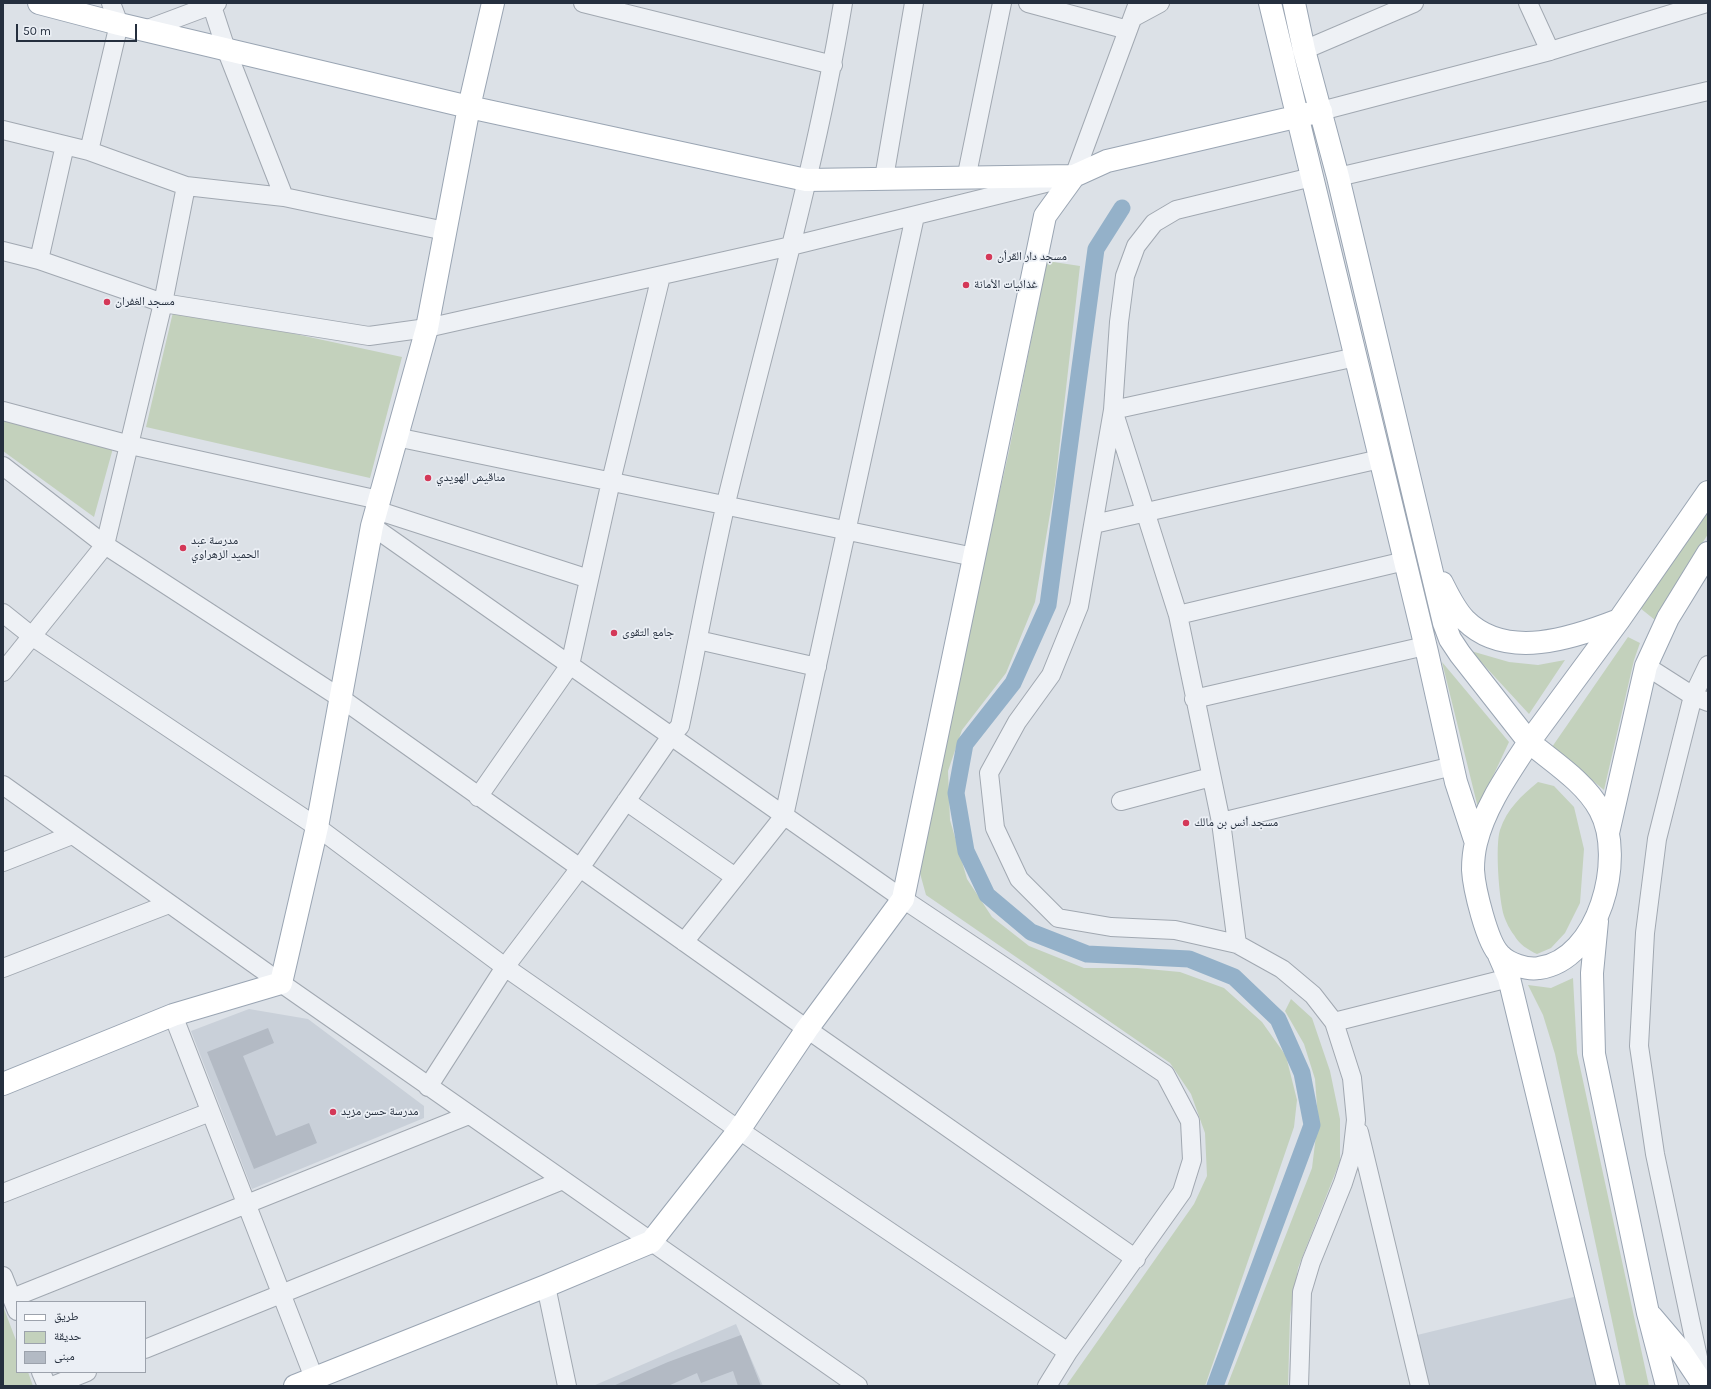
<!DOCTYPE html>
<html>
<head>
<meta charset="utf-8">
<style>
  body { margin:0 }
  #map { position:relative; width:1711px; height:1389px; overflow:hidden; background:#dce1e7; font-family:Karla,"Noto Naskh Arabic",sans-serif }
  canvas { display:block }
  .frame { position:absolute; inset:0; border:4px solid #252f3e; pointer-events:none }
  .legend { position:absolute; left:16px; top:1301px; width:130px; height:72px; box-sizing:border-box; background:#ebeff5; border:1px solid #9ca2ac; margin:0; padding:5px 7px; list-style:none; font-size:12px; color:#252f3e }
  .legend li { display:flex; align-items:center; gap:8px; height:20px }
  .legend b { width:20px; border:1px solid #9ca2ac }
  .scale { position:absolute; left:16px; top:24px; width:121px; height:18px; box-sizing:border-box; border:2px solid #252f3e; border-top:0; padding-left:5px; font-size:12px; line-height:14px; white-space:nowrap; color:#252f3e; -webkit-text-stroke:3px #ebeff5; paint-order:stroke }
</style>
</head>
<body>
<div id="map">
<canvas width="1711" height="1389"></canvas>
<div class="frame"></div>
<ul class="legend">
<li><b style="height:5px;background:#fff"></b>طريق</li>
<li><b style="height:11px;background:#c3d1bc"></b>حديقة</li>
<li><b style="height:11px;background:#b3bac4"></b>مبنى</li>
</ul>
<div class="scale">50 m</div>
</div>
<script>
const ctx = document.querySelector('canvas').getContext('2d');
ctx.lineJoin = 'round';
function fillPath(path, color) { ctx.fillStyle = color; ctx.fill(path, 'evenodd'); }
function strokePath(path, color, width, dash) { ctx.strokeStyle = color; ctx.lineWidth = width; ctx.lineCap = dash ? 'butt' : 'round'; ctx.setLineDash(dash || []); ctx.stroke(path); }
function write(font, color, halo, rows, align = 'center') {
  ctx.font = font + ' Karla,"Noto Naskh Arabic",sans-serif'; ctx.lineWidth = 3.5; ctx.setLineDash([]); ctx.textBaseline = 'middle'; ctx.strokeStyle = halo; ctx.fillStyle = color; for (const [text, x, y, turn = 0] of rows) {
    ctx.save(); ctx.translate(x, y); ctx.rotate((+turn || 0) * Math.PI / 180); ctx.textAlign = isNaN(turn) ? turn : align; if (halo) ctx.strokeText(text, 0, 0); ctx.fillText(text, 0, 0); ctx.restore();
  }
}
fillPath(new Path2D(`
  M249,1009l59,10 116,87v12l-172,71 -61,-158z
  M1586,1294l22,92h-188l-11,-49z
  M736,1324l27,62h-170z`), '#c9d0d9');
fillPath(new Path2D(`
  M1047,261l33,5 -25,219 -20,117 -29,71 -44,57 -14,41 2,49 17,59 25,38 37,29 55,22h53l43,4 44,16 38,34 24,34 11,44 -3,27 -89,259h-139l128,-182 13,-28 -2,-43 -14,-39 -21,-31 -244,-168 -8,-29 27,-131 64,-284z
  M174,308l228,49 -32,121 -224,-51z
  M3,417l112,24 -21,76 -91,-66z
  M1708,508v26l-53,86 -15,-12z
  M1628,637l12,6 -6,17 -30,130 -52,-43z
  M1471,651l38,11 29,3 27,-5 -36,54z
  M1442,662l67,80 -31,66z
  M1538,782l16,4 20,21 10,42 -4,54 -15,30 -14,15 -14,6c-9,-4 -18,-10 -23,-19 -4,-5 -8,-13 -10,-19 -5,-16 -9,-71 -4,-86 7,-21 21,-34 38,-48z
  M1573,978l4,75 72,333h-23l-71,-332 -12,-39 -15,-30 23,3z
  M1291,999l21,19 18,53 10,48v42l-42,107 -8,48 -2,70h-61l85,-218 6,-49 -3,-40 -11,-35 -19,-33z
  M3,1306l14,37v29h11l5,14h-30z`), '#c3d1bc');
strokePath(new Path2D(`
  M1122,208l-26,41 -48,356 -35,78 -48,61 -9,49 10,58 21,44 44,37 56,22 102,5 45,18 44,42 24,54 10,52 -97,261`), '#94b1c9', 17);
fillPath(new Path2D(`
  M268,1028l6,15 -31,13 33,80 33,-13 8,20 -63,26 -47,-117z
  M741,1335l20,51h-23l-5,-15 -32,12 -4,-10 -29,13h-55l55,-24z`), '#b3bac4');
const minor = new Path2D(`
  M211,3l15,46 58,148
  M583,3l250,62
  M1028,3l100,27
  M1528,3l22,48
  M1134,17l26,-14
  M145,30l72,-27
  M1304,50l110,-47
  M1321,111l229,-60 157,-48
  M3,130l86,21 97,35 98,11 161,34
  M89,151l30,-127 -8,-21
  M1338,177l370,-86
  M884,178l30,-175
  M966,179l36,-176
  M3,251l36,9 124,43 206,33 58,-8 364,-82 283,-70 64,-173
  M39,260l26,-115
  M3,411l127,34 249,55
  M396,437l578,120
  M3,466l102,79 237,154 465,330 329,230
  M376,510l213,69
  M1094,524l286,-65
  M372,526l531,373 262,175 25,47 2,39 -10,32 -114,160 -21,34
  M3,613l30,24 284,190 188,140 234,163 329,222
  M1178,615l227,-54
  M698,640l119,27
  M1646,666l47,30 15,6
  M3,672l102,-127 58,-242 23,-117
  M1194,699l231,-53
  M3,785l278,198 577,403
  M478,797l92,-132 41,-184 50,-205
  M626,801l109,76
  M1121,801l90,-24
  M1221,822l232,-56
  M3,862l69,-27
  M684,942l100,-126 131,-600
  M1237,944l-16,-122 -43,-207 -65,-205 243,-53
  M3,968l166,-64
  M173,1015l141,363
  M1334,1022l175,-44
  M428,1087l77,-120 75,-99 91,-132 9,-10c16,-74 29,-149 46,-223 40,-166 89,-331 117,-500
  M1359,1132l61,254
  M3,1193l207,-81
  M3,1276l14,35
  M546,1286l21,100
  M12,1298l457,-183
  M145,1349l418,-169
  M41,1372l6,14
  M1703,1381l-48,-227 -16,-108 6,-113 12,-94 36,-143 15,-31
  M52,1386l35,-14
  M1299,1386l3,-94 9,-30 32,-79 9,-28 4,-35 -4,-42 -18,-56 -21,-27 -31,-26 -45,-25 -62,-14 -64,-3 -53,-9 -39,-39 -24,-51 -6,-55 28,-51 34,-47 28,-69 34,-196 6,-88 6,-46 11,-30 18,-23 22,-13 136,-33`);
const major = new Path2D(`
  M493,3l-24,104 337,73 268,-4 33,-15 214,-50
  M1270,3l157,649 29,130 20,61
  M1294,3l10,47 34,127 106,446 6,16 10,15 69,88 90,-122 89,-128
  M1442,583c6,12 13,27 23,37 41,41 108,18 154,0
  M1529,742c24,20 56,40 71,68 26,48 -1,150 -61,158 -12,2 -31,-4 -39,-13 -13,-12 -26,-67 -27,-85 0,-8 1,-19 3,-27 9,-37 33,-70 53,-101z
  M1608,833l38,-167 22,-48 40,-65
  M1597,921l-5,52 2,81 54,259 19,73
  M1499,955l10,23 99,408
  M3,1084l170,-69 108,-32 36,-156 55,-301 55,-198 42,-221 -350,-83 -80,-21
  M1652,1317l28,33 24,36
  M295,1386l251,-100 105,-44 88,-112 68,-101 96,-130 142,-683 29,-40`);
strokePath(minor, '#a1a8b1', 20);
strokePath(major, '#9aa5b3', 24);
strokePath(minor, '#eef1f5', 18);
strokePath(major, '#fff', 22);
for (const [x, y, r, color] of [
  [989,257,4,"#d43858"],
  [966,285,4,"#d43858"],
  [107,302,4,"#d43858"],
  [428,478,4,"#d43858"],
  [183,548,4,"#d43858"],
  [614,633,4,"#d43858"],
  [1186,823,4,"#d43858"],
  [333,1112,4,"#d43858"]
]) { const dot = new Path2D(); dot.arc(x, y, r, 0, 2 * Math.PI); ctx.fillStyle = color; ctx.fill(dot); strokePath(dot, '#ebeff5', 1.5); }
write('12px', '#252f3e', '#ebeff5', [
  ["مسجد دار القرأن",997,257],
  ["غذائيات الأمانة",974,285],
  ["مسجد الغفران",115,302],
  ["مناقيش الهويدي",436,478],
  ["مدرسة عبد",191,541],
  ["الحميد الزهراوي",191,555],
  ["جامع التقوى",622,633],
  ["مسجد أنس بن مالك",1194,823],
  ["مدرسة حسن مزيد",341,1112]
], 'left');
</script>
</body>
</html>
